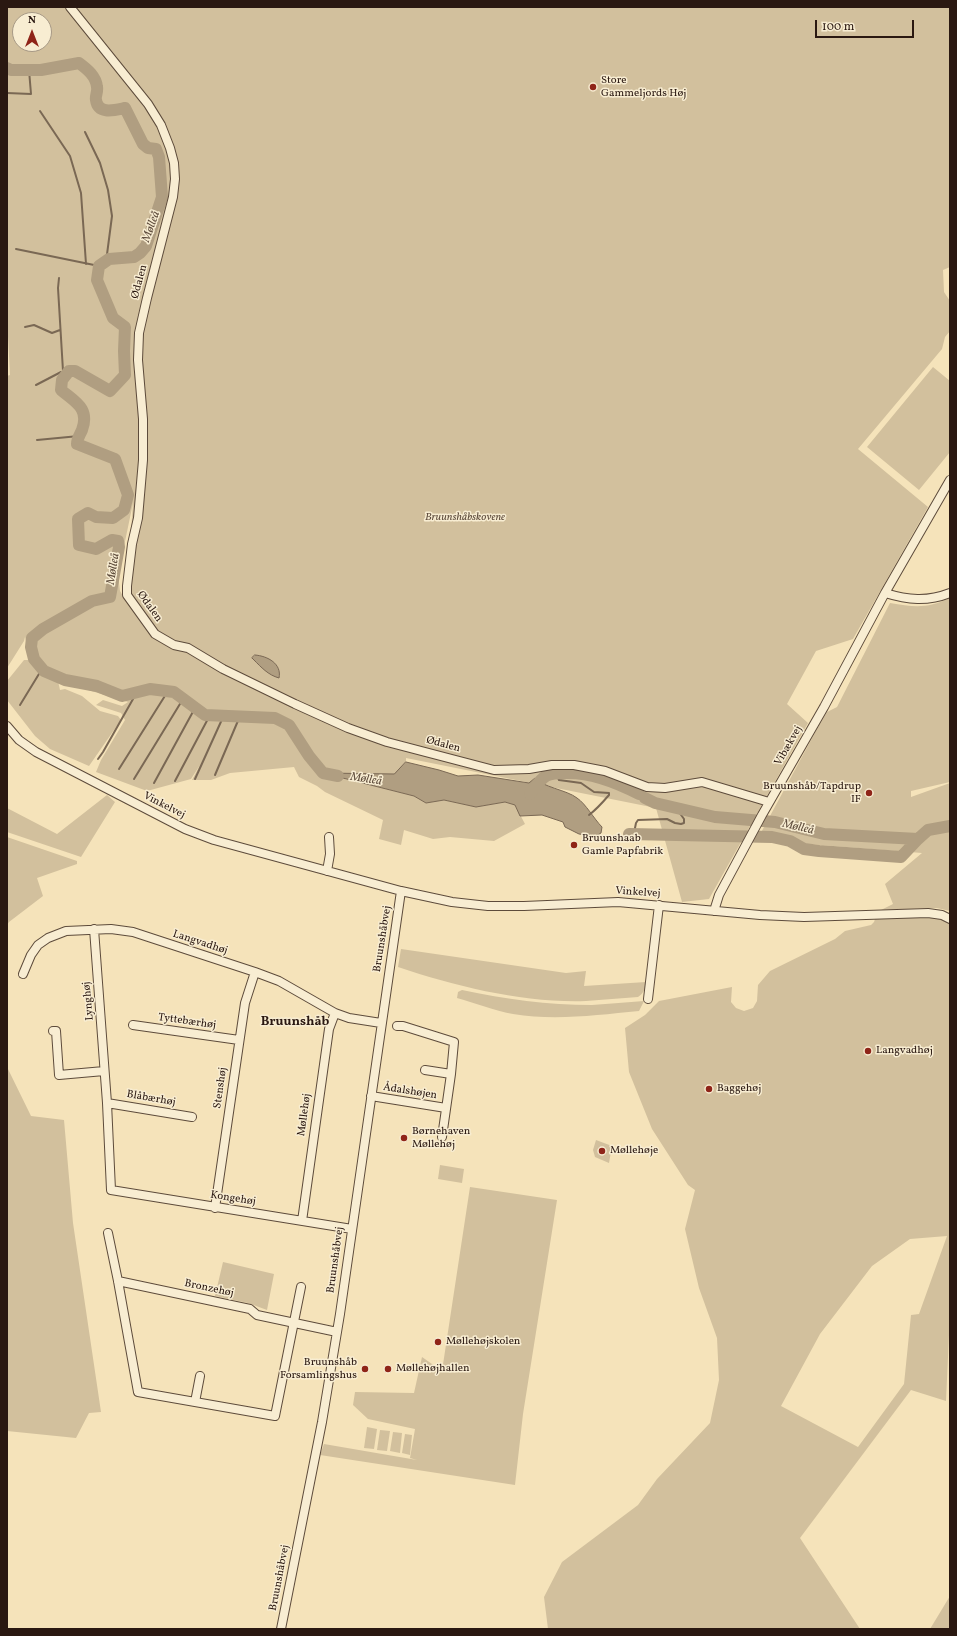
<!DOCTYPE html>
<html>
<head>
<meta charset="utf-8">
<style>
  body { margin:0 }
  #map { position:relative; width:957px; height:1636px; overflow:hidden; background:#f5e3ba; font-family:Vollkorn,serif }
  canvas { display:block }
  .frame { position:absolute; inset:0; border:8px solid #2a1811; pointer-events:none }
  .north { position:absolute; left:12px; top:12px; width:40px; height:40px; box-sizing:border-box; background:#f8edd2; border:1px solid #a69885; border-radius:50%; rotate:0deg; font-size:11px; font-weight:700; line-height:16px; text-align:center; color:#2a1811 }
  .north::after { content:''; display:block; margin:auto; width:14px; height:18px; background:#8f2418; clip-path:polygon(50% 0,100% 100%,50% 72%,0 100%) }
  .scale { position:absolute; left:815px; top:20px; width:99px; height:18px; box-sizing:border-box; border:2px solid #2a1811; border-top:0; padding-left:5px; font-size:12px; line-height:14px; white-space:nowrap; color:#2a1811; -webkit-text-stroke:3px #f8edd2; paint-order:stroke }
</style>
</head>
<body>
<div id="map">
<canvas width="957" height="1636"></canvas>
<div class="frame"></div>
<div class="north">N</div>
<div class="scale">100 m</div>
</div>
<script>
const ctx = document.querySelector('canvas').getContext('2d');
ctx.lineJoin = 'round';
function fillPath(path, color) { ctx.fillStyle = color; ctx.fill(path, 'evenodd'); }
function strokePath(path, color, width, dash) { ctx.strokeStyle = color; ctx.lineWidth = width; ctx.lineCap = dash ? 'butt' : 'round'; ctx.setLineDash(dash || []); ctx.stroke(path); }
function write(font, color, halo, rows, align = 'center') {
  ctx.font = font + ' Vollkorn,serif'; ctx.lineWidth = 3; ctx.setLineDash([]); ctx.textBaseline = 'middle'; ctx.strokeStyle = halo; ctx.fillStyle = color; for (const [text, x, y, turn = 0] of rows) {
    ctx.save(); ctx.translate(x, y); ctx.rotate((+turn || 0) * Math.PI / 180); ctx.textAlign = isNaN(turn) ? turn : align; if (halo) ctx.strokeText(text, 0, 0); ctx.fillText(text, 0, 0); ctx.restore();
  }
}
fillPath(new Path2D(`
  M7,7h943v260l-7,3 1,22 6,9v30l-5,6 -3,12 -84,100 70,58 -75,132 -37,12 -29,53 21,19 -99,176 -27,3 -26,-94 -250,-50v4l-11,12h-70l89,22 12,7 18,-3 32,7 29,-5 10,3 10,19 -31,17 -44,-4 -17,2 -29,-9 -3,15 -22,-6 4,-19 -58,-28 -8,-6 -18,-9 -5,-10 -64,6 -19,7h-19l8,-15 -9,14 -44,12 -51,-19 5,-12 24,-40 -4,-7 -25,-8 7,-5 19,6 6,-4 -70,-21 2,9 5,-1 17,7 18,15 18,5 3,4 -32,46 -39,-17 -15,-13 -28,-36v-19l17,-21h4l10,12 15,6c-22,-13 -22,-18 -28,-41l-1,4 -17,27v-292l3,-1 -3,-58zM20,20h24v24h-24zM133,503l-7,98 -6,-10 -2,-16z
  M933,367l17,14v71l-31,38 -52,-43z
  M950,598v184l-39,9v6l39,-14v128l-13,-3 -56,2 12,-6 -8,-20 37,-31 -165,-13 60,-111 10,-17 10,-5 53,-104c24,4 37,6 60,-5z
  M107,795l8,7 -34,55 -74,-25v-24l50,26z
  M7,837l70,24v3l-40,14 6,18 -34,26 -2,3z
  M925,916l12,2 13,4v391l-4,88 -35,-11 -111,148 60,91h-312l-4,-32 18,-35 76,-57 19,-26 53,-56 9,-43 -2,-42 -18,-50 -14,-59 10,-39 -7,-5 -36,-56 -23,-57 -4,-44 20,-13 14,-14 73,-14 -1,15 5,6 8,3 9,-3 4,-7 1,-16 12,-14 65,-32 10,-8 26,-6 3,-3 1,-3zM947,1236l-28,78 -8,1 -7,69 -46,63 -77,-41 39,-72 52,-68 38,-27z
  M401,949l165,24 20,-2 -2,15 62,-4c-1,7 -2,11 -8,15 -17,1 -35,3 -52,4 -63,2 -128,-14 -188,-34z
  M462,990c43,9 86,15 130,15 18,-1 35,-3 52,-4l-5,10c-42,4 -84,10 -126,3 -17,-3 -38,-11 -56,-16l1,-6z
  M7,1067l24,49 33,4 9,103 28,189 -12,1 -13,25 -69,-7z
  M596,1140l16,6 -3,17 -14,-6 -2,-7z
  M440,1165l24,4 -2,14 -24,-4z
  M470,1187l87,13 -34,214 -8,71 -195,-30 4,-11 93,16 -7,-2 5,-29 -47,-10 -15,-14 2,-13 59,1 8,-36 20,14z
  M223,1262l51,12 -7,36 -19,-7 -33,-7z
  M367,1427l10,2 -3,20 -10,-1z
  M380,1430l10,1 -3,20 -10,-1z
  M393,1432l9,1 -2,20 -10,-2z
  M405,1434l7,1 -2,20 -8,-2z
  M950,1596v33h-20z`), '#d2c09d');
const water = new Path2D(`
  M255,655c13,1 27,9 24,23 -11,-3 -18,-11 -25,-18l-2,-2z
  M406,762l33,8 19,6 20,-1 51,8 6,-5c7,9 32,12 42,20 9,6 17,21 25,29l-1,6 -5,3 -17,-2 -14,-7 -2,-5 -21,-7 -22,1 -5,-11 -10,-3 -29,5 -32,-7 -18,3 -12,-7 -91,-23 71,1z`);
fillPath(water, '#b09e81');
strokePath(water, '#7a6854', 1);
strokePath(new Path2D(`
  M7,93l24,1 -2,-24
  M40,111l30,45 11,37 5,71
  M85,132l15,31 8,27 4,26 -6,46
  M16,249l83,17
  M59,278l-1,10 5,83
  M25,327l9,-2 18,8 8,-3
  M36,385l25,-13 8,-1
  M37,440l42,-4
  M20,705l22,-36
  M98,759l5,-7 34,-60
  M119,769l49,-78
  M556,773l3,7 22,3 13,9 15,1v2c-6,7 -12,14 -20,20
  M215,775l25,-59
  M134,779l49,-80
  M195,779l29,-64
  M175,781l35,-66
  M154,783l41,-75
  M634,833l2,-10 2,-3 29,-1 8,4 6,1 3,-1v-4l-5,-7 1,-4`), '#7a6854', 2);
strokePath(new Path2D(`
  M7,68l4,2h30l38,-7c8,6 17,13 18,24 1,5 -2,9 -1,13 2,15 19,10 29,8l18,36 5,4 8,1 3,8 3,40 -16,49 -6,7 -6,4 -25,2 -10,7 -2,14 16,38 12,9 -1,24 1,24 -15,16 -35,-20h-6l-7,9 -1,10c14,12 29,18 21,40 -2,5 -5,8 -5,14l38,15 13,36 -4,15 -11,8 -17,-1 -8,-4 -10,6 1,26 17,4 16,-9 6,1 1,6 -9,50 -18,4 -49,28 -11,9 -1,9 3,12 10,12 21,9 32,6 25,10 28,-7 24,3 31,23 70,3 14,7 20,31 14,17 15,3
  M530,794c5,-6 9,-14 16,-18 6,-3 13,-3 19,-3 26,-1 51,9 74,21
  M645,798l10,5 60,14 60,5 49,12 94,5
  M629,834l143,3 18,4 14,8 15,2 82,6 17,-18 10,-9 22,-4`), '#b09e81', 12);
const minor = new Path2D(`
  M70,7l78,97 13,21 9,23 4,15 1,16 -2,18 -26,101 -8,35 -1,27 5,59v41l-5,58 -6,26 -5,42v9l28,39 19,11 14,3 35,21 72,35 53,24 39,14 107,28 35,-1 23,-4h22l31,6 42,16 18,1 37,-6 67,20
  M885,593c23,7 42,9 65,0
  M7,726l12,14 17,12 149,77 29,11 187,51 51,11 36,4h36l94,-4 142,13 44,2 124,-4 14,2 8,4
  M327,871l3,-17 -1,-17
  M714,911l5,-16 43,-80 62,-108 61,-114 65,-113
  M94,929l13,174 4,87 241,39
  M23,974l8,-19 7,-10 10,-7 18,-7 45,-2 22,3 122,40 24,9 56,32 14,5 32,5
  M648,999l11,-94
  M133,1025l106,15
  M397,1026h6l51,16 -3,32 -9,63
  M53,1031h3l3,44 45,-4
  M425,1070l26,4
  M371,1096l75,12
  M107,1103l85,14
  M215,1208l30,-205 10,-31
  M302,1221l27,-192 6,-16
  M108,1233l10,48 20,111 137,24 26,-129
  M118,1281l132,28 7,6 80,17
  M195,1402l5,-26
  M281,1629l41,-207 18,-108 61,-423`);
strokePath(minor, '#5d4b3b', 10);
strokePath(minor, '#f8edd2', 8);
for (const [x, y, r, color] of [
  [593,87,4,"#8f2418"],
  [869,793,4,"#8f2418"],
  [574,845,4,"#8f2418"],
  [868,1051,4,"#8f2418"],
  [709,1089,4,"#8f2418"],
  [404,1138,4,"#8f2418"],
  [602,1151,4,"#8f2418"],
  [438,1342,4,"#8f2418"],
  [365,1369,4,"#8f2418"],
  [388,1369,4,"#8f2418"]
]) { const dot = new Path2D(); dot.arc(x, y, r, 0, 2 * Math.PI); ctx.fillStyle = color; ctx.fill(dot); strokePath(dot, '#f8edd2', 1.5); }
write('11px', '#2a1811', '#f8edd2', [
  ["Store",601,81],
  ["Gammeljords Høj",601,94],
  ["Bruunshåb/Tapdrup",861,787,"right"],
  ["IF",861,800,"right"],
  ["Bruunshaab",582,839],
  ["Gamle Papfabrik",582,852],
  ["Langvadhøj",876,1051],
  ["Baggehøj",717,1089],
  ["Børnehaven",412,1132],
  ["Møllehøj",412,1145],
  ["Møllehøje",610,1151],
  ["Møllehøjskolen",446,1342],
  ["Bruunshåb",357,1363,"right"],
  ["Forsamlingshus",357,1376,"right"],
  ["Møllehøjhallen",396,1369]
], 'left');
write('11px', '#2a1811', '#f8edd2', [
  ["Ødalen",140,282,-75],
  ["Ødalen",149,607,54],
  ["Ødalen",443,745,15],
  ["Vibækvej",789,746,-60],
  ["Vinkelvej",164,806,27],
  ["Vinkelvej",638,893,4],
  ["Bruunshåbvej",383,939,-81],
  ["Langvadhøj",200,943,18],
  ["Lynghøj",89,1001,-95],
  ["Tyttebærhøj",187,1022,8],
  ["Stenshøj",221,1088,-82],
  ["Ådalshøjen",410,1092,9],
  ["Blåbærhøj",151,1099,10],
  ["Møllehøj",305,1115,-82],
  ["Kongehøj",233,1199,9],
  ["Bruunshåbvej",336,1260,-82],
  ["Bronzehøj",209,1289,12],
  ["Bruunshåbvej",280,1578,-79]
]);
write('italic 11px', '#5c4a3b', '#f8edd2', [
  ["Bruunshåbskovene",465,518]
]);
write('italic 12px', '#604e3e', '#f8edd2', [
  ["Mølleå",152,227,-70],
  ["Mølleå",114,569,-81],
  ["Mølleå",366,780,9],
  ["Mølleå",798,828,13]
]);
write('bold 13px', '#2a1811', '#f8edd2', [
  ["Bruunshåb",295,1023]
]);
</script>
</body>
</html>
